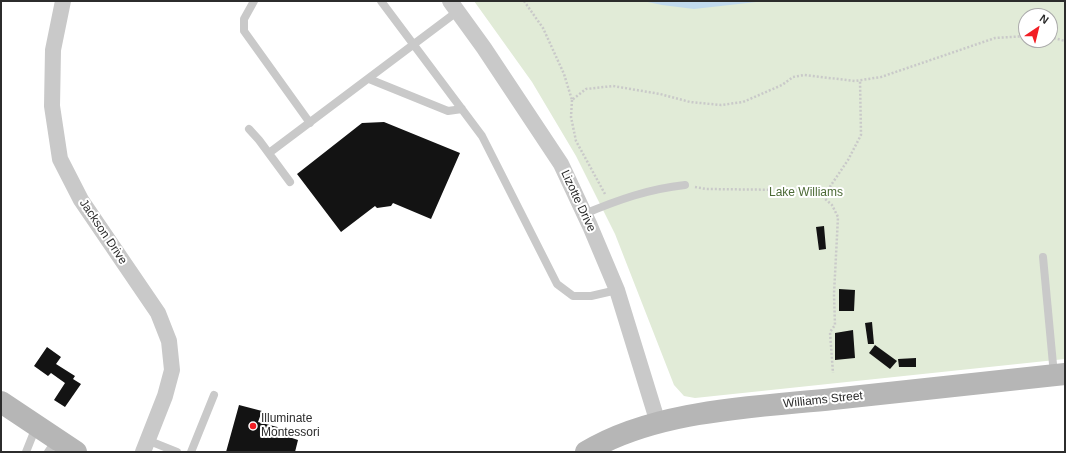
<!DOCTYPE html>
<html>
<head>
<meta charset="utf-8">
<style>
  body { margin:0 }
  #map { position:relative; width:1066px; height:453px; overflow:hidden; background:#fff; font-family:Helvetica,sans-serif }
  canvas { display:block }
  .frame { position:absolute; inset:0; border:2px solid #2c2c2c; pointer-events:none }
  .north { position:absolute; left:1018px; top:8px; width:40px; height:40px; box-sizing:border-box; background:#fff; border:1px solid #ababab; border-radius:50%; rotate:35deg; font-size:11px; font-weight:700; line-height:16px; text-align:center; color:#2c2c2c }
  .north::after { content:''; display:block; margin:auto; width:14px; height:18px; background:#f21e24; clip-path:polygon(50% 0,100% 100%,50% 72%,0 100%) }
</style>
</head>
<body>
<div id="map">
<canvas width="1066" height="453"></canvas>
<div class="frame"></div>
<div class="north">N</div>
</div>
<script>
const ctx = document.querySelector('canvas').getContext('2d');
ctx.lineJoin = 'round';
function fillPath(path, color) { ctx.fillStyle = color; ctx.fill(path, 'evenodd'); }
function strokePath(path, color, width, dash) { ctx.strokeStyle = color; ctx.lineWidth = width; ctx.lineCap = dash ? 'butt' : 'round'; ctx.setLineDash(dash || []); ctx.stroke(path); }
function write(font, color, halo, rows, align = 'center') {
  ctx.font = font + ' Helvetica,sans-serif'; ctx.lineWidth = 4; ctx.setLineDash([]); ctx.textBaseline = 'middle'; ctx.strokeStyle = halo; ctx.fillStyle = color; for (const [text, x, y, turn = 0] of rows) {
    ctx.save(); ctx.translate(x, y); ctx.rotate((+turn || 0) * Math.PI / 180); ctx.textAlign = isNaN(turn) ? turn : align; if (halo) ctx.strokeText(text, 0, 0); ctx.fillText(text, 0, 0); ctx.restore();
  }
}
fillPath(new Path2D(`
  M474,1h591v358l-370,39 -11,-2 -10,-11 -59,-151 -39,-78 -44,-74zM1026,16h24v24h-24z`), '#e1ebd7');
fillPath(new Path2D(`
  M643,1h122l-71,8 -32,-4z`), '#c1daed');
fillPath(new Path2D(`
  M384,122l76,31 -29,66 -38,-16 -2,3 -14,2 -2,-2 -34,26 -44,-58 65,-51z
  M824,226l2,23 -7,1 -3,-23z
  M839,289l16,1 -1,21h-15z
  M872,322l2,22h-6l-3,-21z
  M853,330l2,28 -20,2v-27z
  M875,345l22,16 -7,8 -21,-16z
  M47,347l14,10 -5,7 19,12 -2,3 8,5 -16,23 -11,-7 11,-17 -14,-10 -3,3 -14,-10z
  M916,358v9h-17l-1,-8z
  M239,405l23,6 -4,11 27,7 -2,6 15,5 -3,12h-69z`), '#131313');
strokePath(new Path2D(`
  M524,1l19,27 21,46 8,26 14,-11 27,-3 47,8 30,8 31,3 22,-3 39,-17 11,-8 11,-2 51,6 26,-4 114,-39 31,-2
  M1050,37l15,4
  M572,100l-1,17 5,24 29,53
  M695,187l11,2 87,1 30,7 9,8 6,12 -4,77 1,31 -5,7 3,41
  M823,197l25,-37 13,-25 -1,-55`), '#c9c9c9', 2.5, [2, 2]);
strokePath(new Path2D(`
  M254,1l-10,18v12l66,92
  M381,1l101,135 75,148 16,12h18l26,-6
  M369,79l79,32 14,-2
  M249,129l10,11 31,42
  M269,153l189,-142
  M584,214c34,-14 64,-25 101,-29
  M1043,257l11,118
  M147,440l30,12
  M26,452l10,-25
  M48,452l9,-13
  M191,452l23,-57`), '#c9c9c9', 8);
strokePath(new Path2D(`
  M63,1l-10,49 -1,56 8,53 21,41 77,113 11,28 3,29 -7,26 -22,56
  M450,1l34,47 77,116 29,62 27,64 41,133`), '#c9c9c9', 16);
strokePath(new Path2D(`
  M1,402l75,50
  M586,452c69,-42 169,-45 247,-53 77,-8 155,-17 232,-25`), '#b6b6b6', 22);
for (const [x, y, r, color] of [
  [253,426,4,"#f21e24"]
]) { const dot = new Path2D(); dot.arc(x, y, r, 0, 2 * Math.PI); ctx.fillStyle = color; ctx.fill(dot); strokePath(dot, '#fff', 1.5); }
write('12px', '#4c6a36', '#fff', [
  ["Lake Williams",806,193]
]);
write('12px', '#2c2c2c', '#fff', [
  ["Lizotte Drive",578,201,65],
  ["Jackson Drive",103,232,56],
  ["Williams Street",823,400,-6]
]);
write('12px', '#2c2c2c', '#fff', [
  ["Illuminate",261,419],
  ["Montessori",261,433]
], 'left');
</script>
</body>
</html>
